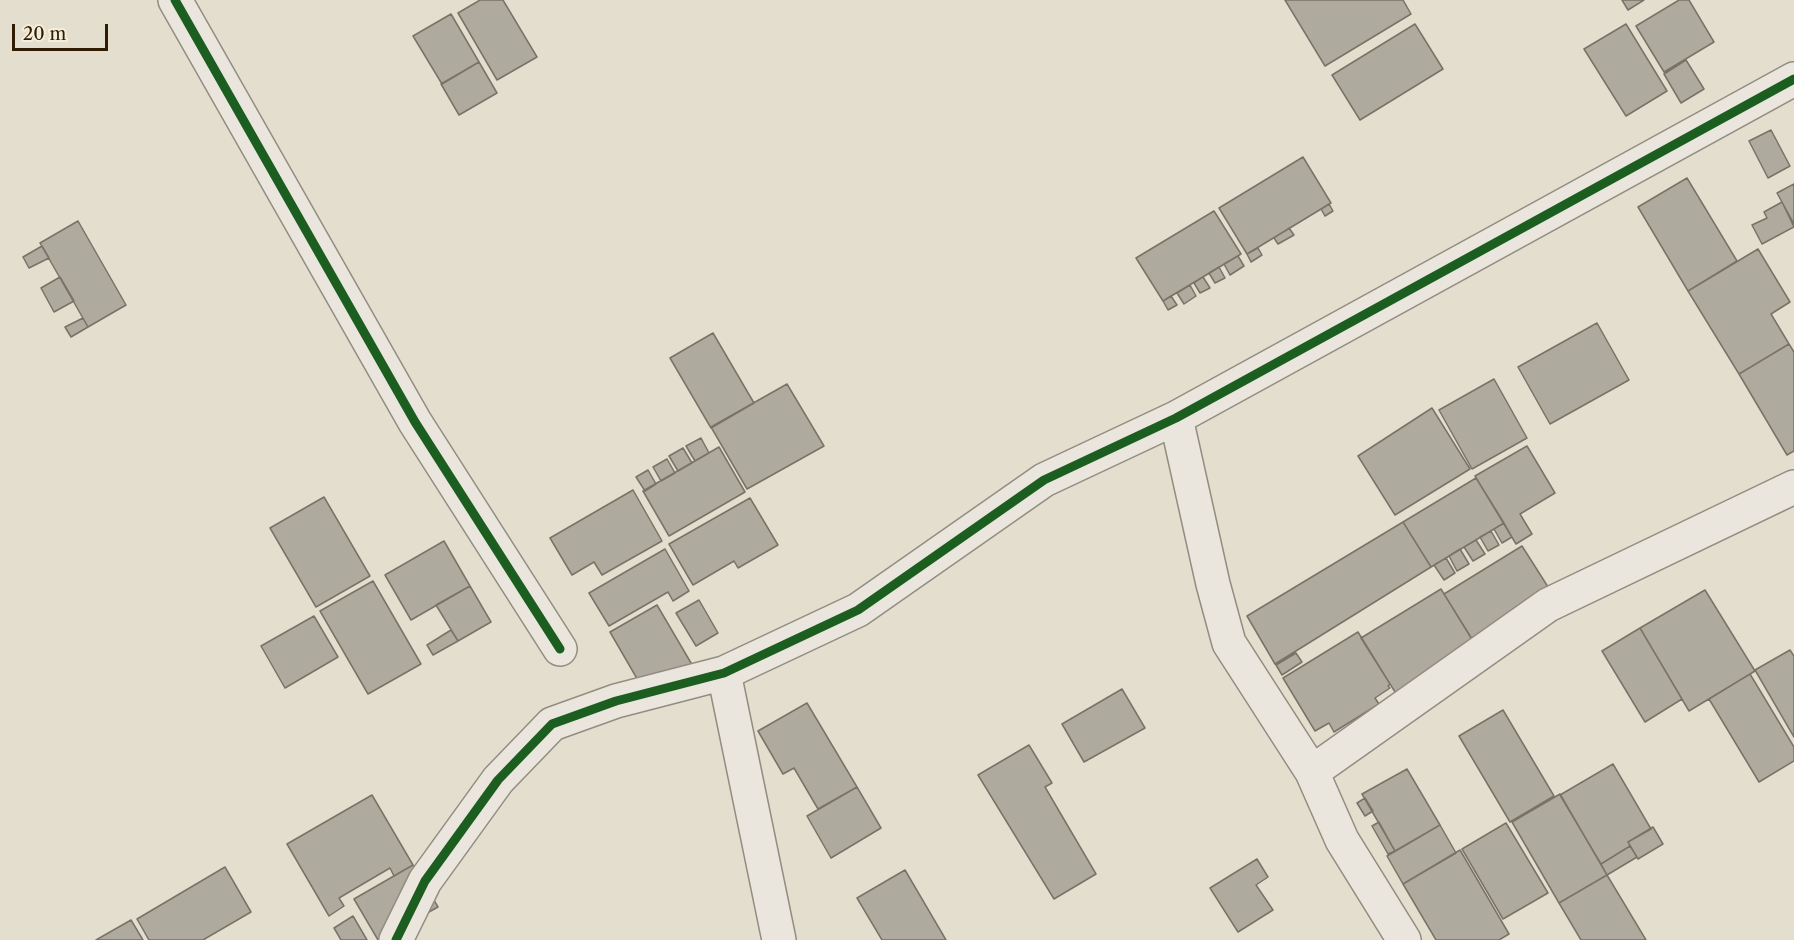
<!DOCTYPE html>
<html>
<head>
<meta charset="utf-8">
<style>
  body { margin:0 }
  #map { position:relative; width:1794px; height:940px; overflow:hidden; background:#e4dece; font-family:"Libre Caslon Text",serif }
  canvas { display:block }
  .scale { position:absolute; left:12px; top:24px; width:96px; height:27px; box-sizing:border-box; border:3px solid #2f1c03; border-top:0; padding-left:8px; font-size:18px; line-height:21px; white-space:nowrap; color:#2f1c03; -webkit-text-stroke:4px #f3edd9; paint-order:stroke }
</style>
</head>
<body>
<div id="map">
<canvas width="1794" height="940"></canvas>
<div class="scale">20 m</div>
</div>
<script>
const ctx = document.querySelector('canvas').getContext('2d');
ctx.lineJoin = 'round';
function fillPath(path, color) { ctx.fillStyle = color; ctx.fill(path, 'evenodd'); }
function strokePath(path, color, width, dash) { ctx.strokeStyle = color; ctx.lineWidth = width; ctx.lineCap = dash ? 'butt' : 'round'; ctx.setLineDash(dash || []); ctx.stroke(path); }
const building = new Path2D(`
  M480,0h23l34,57 -40,23 -39,-67z
  M1285,0h118l8,14 -86,52z
  M1622,0h22l-16,10z
  M1679,0h10l25,42 -50,30 -28,-46z
  M451,14l28,48 -37,22 -29,-48z
  M1415,24l28,45 -83,51 -28,-45z
  M1626,24l41,67 -41,25 -42,-67z
  M1686,60l18,29 -23,14 -17,-29z
  M479,62l18,31 -38,22 -18,-31z
  M1771,130l19,36 -22,12 -19,-37z
  M1303,157l28,46 -84,51 -28,-46z
  M1687,178l50,83 -49,30 -50,-84z
  M1794,184v40l-17,-31z
  M1782,202l12,25 -32,17 -10,-19 15,-7 -3,-6z
  M1329,204l4,7 -8,5 -4,-7z
  M1214,211l27,43 -78,47 -27,-43z
  M78,221l48,84 -38,22 -48,-84z
  M1289,228l5,7 -16,9 -4,-6z
  M42,246l7,12 -20,10 -6,-11z
  M1258,248l4,7 -11,7 -4,-8z
  M1758,249l32,53 -19,12 18,30 -50,30 -51,-83z
  M1238,256l6,10 -14,9 -6,-11z
  M1219,267l6,11 -10,5 -6,-10z
  M60,277l14,24 -20,11 -13,-24z
  M1203,277l7,11 -10,5 -6,-10z
  M1190,285l6,11 -12,8 -7,-11z
  M1171,296l6,9 -9,5 -5,-9z
  M83,318l5,9 -17,10 -6,-10z
  M1597,323l32,57 -79,44 -32,-57z
  M713,333l41,70 -43,25 -41,-70z
  M1789,344l5,8v99l-7,4 -48,-81z
  M1494,379l33,59 -55,31 -33,-59z
  M787,384l37,62 -77,43 -36,-62z
  M1432,408l38,61 -75,46 -37,-59z
  M701,438l8,15 -14,8 -9,-15z
  M1527,446l28,47 -35,21 12,20 -16,10 -41,-68z
  M719,447l26,45 -76,44 -26,-45z
  M683,448l9,15 -14,8 -9,-15z
  M667,459l8,14 -14,8 -8,-14z
  M648,470l8,14 -11,7 -9,-14z
  M1476,478l28,45 -73,44 -28,-45z
  M633,490l29,51 -60,34 -8,-13 -22,13 -22,-37z
  M324,497l46,79 -54,31 -46,-79z
  M750,498l28,47 -40,23 -4,-7 -41,24 -24,-41z
  M1403,522l28,45 -156,97 -28,-48z
  M1504,523l8,14 -10,6 -8,-14z
  M1491,531l8,14 -11,6 -8,-14z
  M1476,540l9,14 -12,7 -9,-14z
  M444,541l26,45 -59,34 -26,-45z
  M1522,546l28,44 -78,49 -28,-45z
  M665,549l24,42 -16,10 -5,-9 -59,34 -20,-33z
  M1460,549l9,15 -12,7 -8,-15z
  M1446,558l9,15 -11,7 -10,-15z
  M373,581l48,83 -53,30 -48,-83z
  M470,586l21,36 -33,19 -22,-36z
  M1441,589l35,57 -79,49 -36,-57z
  M1705,590l50,81 -66,40 -49,-83z
  M699,600l19,33 -22,13 -20,-33z
  M657,605l44,75 -47,28 -44,-76z
  M314,616l24,41 -53,31 -24,-42z
  M1640,628l42,71 -37,23 -43,-71z
  M451,630l7,11 -25,14 -6,-10z
  M1358,632l32,52 -2,2 2,2 -15,10 4,6 -45,28 -5,-9 -14,8 -32,-53z
  M1790,650l4,6v81l-39,-67z
  M1296,653l6,9 -20,13 -6,-10z
  M1750,674l44,73v14l-35,21 -50,-83z
  M1122,689l23,39 -61,34 -22,-38z
  M807,703l50,84 -39,22 -24,-41 -11,6 -25,-43z
  M1503,710l51,86 -44,26 -51,-86z
  M1029,745l23,38 -7,4 51,87 -42,25 -76,-124z
  M1613,764l38,65 -23,13 2,4 -29,18 -41,-69z
  M1407,769l33,56 -45,26 -33,-57z
  M857,787l24,41 -50,30 -24,-42z
  M1560,794l47,81 -48,28 -47,-81z
  M372,795l41,70 -19,11 -4,-8 -51,30 5,8 -15,10 -42,-72z
  M1365,798l8,13 -8,5 -8,-13z
  M1379,822l16,29 -7,3 -16,-28z
  M1506,823l42,70 -45,26 -41,-70z
  M1440,825l16,28 -53,31 -16,-28z
  M1653,827l10,17 -25,15 -10,-17z
  M1630,846l7,11 -30,18 -6,-11z
  M1460,850l49,84 -10,6h-63l-33,-56z
  M1257,859l11,18 -12,8 17,25 -35,22 -28,-44z
  M413,865l25,42 -60,33 -24,-41z
  M225,867l26,45 -48,28h-54l-12,-21z
  M905,870l41,70h-64l-25,-42z
  M1607,875l39,65h-65l-22,-37z
  M353,916l14,24h-26l-7,-12z
  M131,920l12,20h-47z`);
fillPath(building, '#afaa9e');
strokePath(building, '#797266', 1.5);
const minor = new Path2D(`
  M175,0l240,422 145,227
  M1176,418l37,166 16,59 83,129 30,68 62,100
  M724,673l55,267
  M1312,772l236,-167 246,-118
  M396,940l29,-59 73,-101 54,-56 64,-23 108,-28 134,-63 186,-130 132,-62 618,-339`);
strokePath(minor, '#938d81', 36);
strokePath(minor, '#eae6de', 33);
strokePath(new Path2D(`
  M175,0l240,422 145,227
  M396,940l29,-59 73,-101 54,-56 64,-23 108,-28 134,-63 186,-130 132,-62 618,-339`), '#1b5e20', 9);
</script>
</body>
</html>
